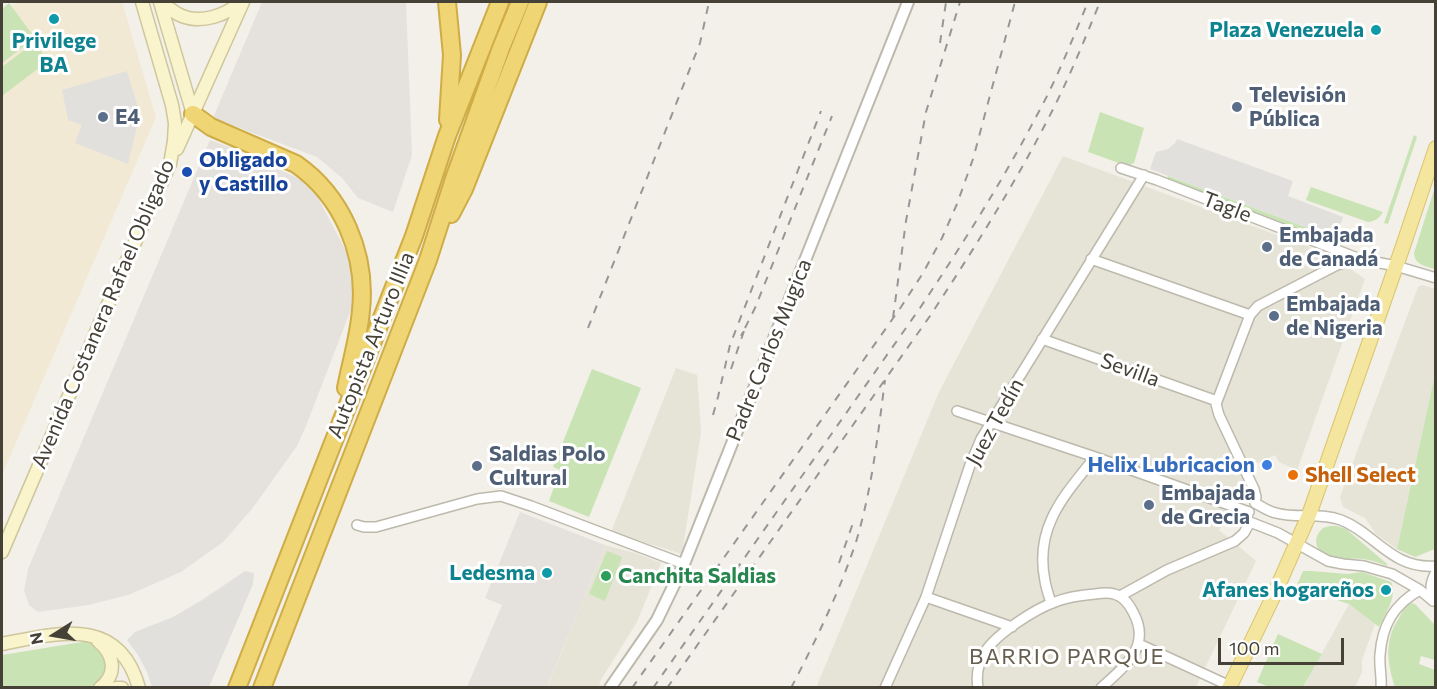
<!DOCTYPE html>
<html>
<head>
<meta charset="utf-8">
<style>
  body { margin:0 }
  #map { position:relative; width:1437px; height:689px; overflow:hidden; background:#f2f0e8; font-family:Commissioner,sans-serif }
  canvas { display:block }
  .frame { position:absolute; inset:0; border:3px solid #454137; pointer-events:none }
  .north { position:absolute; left:24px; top:605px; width:60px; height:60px; -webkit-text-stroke:4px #fff; paint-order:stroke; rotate:259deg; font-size:16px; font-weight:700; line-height:24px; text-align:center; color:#454137 }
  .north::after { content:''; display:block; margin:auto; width:21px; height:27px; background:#454137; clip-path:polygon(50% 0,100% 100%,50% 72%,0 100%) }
  .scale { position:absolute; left:1218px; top:638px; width:126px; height:27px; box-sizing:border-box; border:3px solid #454137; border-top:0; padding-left:8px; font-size:18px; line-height:21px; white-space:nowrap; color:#454137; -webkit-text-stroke:4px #fff; paint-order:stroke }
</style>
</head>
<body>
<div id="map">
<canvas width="1437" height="689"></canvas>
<div class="frame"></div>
<div class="north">N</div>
<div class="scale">100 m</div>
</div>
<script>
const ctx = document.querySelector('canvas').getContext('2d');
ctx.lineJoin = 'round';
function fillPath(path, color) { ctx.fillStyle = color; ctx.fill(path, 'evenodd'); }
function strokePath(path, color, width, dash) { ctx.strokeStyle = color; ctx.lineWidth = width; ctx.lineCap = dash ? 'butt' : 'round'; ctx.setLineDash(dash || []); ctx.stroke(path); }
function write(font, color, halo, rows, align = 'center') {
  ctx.font = font + ' Commissioner,sans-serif'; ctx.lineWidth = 6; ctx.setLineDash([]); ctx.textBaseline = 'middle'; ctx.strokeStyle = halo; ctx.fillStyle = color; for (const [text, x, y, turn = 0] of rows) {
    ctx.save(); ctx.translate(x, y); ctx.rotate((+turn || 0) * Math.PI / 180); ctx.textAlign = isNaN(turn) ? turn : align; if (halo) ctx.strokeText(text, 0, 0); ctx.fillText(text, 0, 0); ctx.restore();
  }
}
fillPath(new Path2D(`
  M1063,156l265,98 37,25 -68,191 -18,-8 -4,-7 -22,10 -14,30 -20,35 37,31 -60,126 -380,1 123,-296z
  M1422,285l13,4v85l-38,175 -21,-15 -11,-16 -22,-11 -3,-10 78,-210z
  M676,368l21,7 4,57 -19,122 -71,-22z
  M605,545l30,8 26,10 -24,59 -38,61 4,4 -56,1z
  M1349,604l26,20 -13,36v12l-7,15 -52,1z`), '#e6e3d7');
fillPath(new Path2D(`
  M17,2h105l34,115 -154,358v-463z`), '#f2e9d5');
fillPath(new Path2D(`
  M262,2h144l6,153 -19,57 -35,-14 -16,-20 -25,-21 -104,-39z
  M210,140l22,8 68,31 17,17 30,57 7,24 1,22 -49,127 -9,20 -45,63 -29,33 -42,30 -53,23 -39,10 -51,7 -9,-7 -5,-14 4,-22z
  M520,512l85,33 -58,142h-80l35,-82 -17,-7z`), '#e5e2dd');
fillPath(new Path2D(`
  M9,3l26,35 -33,25v-54z
  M35,42l13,19 -46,35v-29z
  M1100,112l44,16 -10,35 -7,3 -39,-14z
  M1414,135l3,2 -29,87 -4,-1z
  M1168,176l167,62 -3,6 -166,-63z
  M1311,187l72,25c-4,6 -7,9 -15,10l-62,-22z
  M1435,187l1,82h-1c-10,-3 -20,-4 -21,-16z
  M592,369l49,19 -52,129 -40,-16 11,-31 -7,-3z
  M1435,374v175l-20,8 -18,-8z
  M1330,526h7l9,3 41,35v2c-8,-3 -15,-6 -24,-7 -9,-2 -23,2 -29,1 -3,-1 -5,-3 -8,-5 -12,-6 -13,-18 -3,-27z
  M607,551l15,6 -17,44 -16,-7z
  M1303,571h8l37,3 14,-2 29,10c7,14 -6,32 -12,45l-30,-23 -42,-14h-12z
  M1411,603l4,1 20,21v35l-14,-4 -2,8 16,6v17h-40c-8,-24 -11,-47 4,-69 3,-6 6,-12 12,-15z
  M1278,634l44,20 -19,33h-34l-12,-5z
  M88,641c13,4 16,13 20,25l-5,14 -10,7 -91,1v-33z`), '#c9e3b5');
fillPath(new Path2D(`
  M127,71l13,43 -12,50 -53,-21 7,-18 -14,-5 -6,-30z
  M1177,139l116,42 -5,15 55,21 -8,21 -185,-69 6,-17 12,-3 7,-6z
  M245,571l9,2 -1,11 -44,103h-57l-5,-15 -9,-17 -11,-15 8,-8 38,-15 29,-17z`), '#e1e0dc');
const minor = new Path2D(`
  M1121,168l36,12 203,79 36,7 40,12
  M1091,259l159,56
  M1042,339l175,62
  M957,411l138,46 154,55
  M1255,503l1,-6 -2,-8 -35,-74 -3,-11 34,-89 8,-9 79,-41 11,-4 11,-2
  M1255,503c7,4 14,9 21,10 21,6 44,-1 65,7 34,13 51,50 95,46
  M1250,522l28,11 50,28 15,3 21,2 28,8 28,16 13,11
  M357,525l7,2h12l101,-28 24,-3 30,10 153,58
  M1120,596l47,-26 68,-29 9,-8 6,-11
  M926,597l86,30
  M1433,601c-3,-11 -3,-19 3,-29
  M1051,603c-2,-7 -5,-15 -6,-22 -11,-54 19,-85 50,-124
  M1139,644l91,42
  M885,688l41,-91 44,-132 11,-26 163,-264
  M978,688c-2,-13 0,-25 7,-36 11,-18 50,-43 70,-50 13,-5 27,-7 40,-8 6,-1 13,-2 19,0 9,2 15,10 19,18 19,34 -8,54 -32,76
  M1381,688c1,-11 -2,-22 -1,-33 2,-30 14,-51 40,-65`);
const tertiary = new Path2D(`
  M610,688l47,-68 27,-56 224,-562`);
const secondary = new Path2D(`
  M160,2l33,112
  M161,3c7,4 14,10 21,13 20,8 44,-1 59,-14
  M177,149l66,-147
  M2,552l122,-285 46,-103 4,-23 1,-18 -3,-18 -30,-103
  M98,641c16,13 20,33 2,47
  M2,644c56,-11 117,-29 137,44
  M116,688h6`);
const primary = new Path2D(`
  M1229,688l45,-93 35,-80 93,-266 34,-101`);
const motorway = new Path2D(`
  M447,2l5,53 -4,65
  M193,114l18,13 85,37c46,32 71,90 65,146 -2,26 -10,52 -15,78
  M451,214l13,-25 74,-187
  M237,688l177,-452 33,-100 53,-134
  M262,688l166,-428 26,-81 47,-131 19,-46`);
strokePath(minor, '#bdb9ac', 12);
strokePath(tertiary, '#bdb9ac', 14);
strokePath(secondary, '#cec69c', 15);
strokePath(primary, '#d8c570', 16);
strokePath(motorway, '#cfac46', 20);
strokePath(minor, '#fff', 9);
strokePath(tertiary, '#fff', 10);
strokePath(secondary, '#f9f4cb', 12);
strokePath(primary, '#f5e69f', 14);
strokePath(motorway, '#f0d575', 16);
strokePath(new Path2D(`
  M940,43l6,-41
  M893,318l13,-97 20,-109 34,-110
  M588,328l112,-285 9,-41
  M745,328l10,-20 77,-192
  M731,369l14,-41 -4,8
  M713,415l5,-18 12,-52 91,-234
  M839,563l14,-40
  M632,688l269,-381 22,-34 19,-35 15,-34 16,-45 42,-157
  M653,688l267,-380c42,-63 82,-126 117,-193 20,-36 35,-75 51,-113
  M667,688l263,-372c42,-64 83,-129 118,-197 20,-38 36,-78 52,-117
  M791,688c25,-48 48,-95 65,-146 16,-53 22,-108 29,-162`), '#969696', 2, [8, 8]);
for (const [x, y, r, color] of [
  [54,19,6,"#0f9aa8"],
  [1376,30,6,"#0f9aa8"],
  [1237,107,6,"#5c6f8a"],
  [103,117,6,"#5c6f8a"],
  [187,172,6,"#1a4fb4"],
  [1267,247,6,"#5c6f8a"],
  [1274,316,6,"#5c6f8a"],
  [1267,465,6,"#3f7fe0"],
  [477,466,6,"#5c6f8a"],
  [1293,475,6,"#e8710a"],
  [1149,505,6,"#5c6f8a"],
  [547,573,6,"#0f9aa8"],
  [606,576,6,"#2e9e5b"],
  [1386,590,6,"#0f9aa8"]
]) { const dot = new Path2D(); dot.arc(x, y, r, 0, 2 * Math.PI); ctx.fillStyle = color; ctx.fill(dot); strokePath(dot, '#fff', 2); }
write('bold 21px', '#0d838f', '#fff', [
  ["Plaza Venezuela",1364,30],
  ["Privilege",54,41,"center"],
  ["BA",54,65,"center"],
  ["Ledesma",535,573],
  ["Afanes hogareños",1374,590]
], 'right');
write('bold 21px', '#4e5e75', '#fff', [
  ["Televisión",1249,95],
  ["Pública",1249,119],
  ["E4",115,117],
  ["Embajada",1279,235],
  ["de Canadá",1279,259],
  ["Embajada",1286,304],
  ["de Nigeria",1286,328],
  ["Saldias Polo",489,454],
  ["Cultural",489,478],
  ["Embajada",1161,493],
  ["de Grecia",1161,517]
], 'left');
write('bold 21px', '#164399', '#fff', [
  ["Obligado",199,160],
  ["y Castillo",199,184]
], 'left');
write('21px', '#454137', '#fff', [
  ["Tagle",1227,207,21],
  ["Avenida Costanera Rafael Obligado",103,314,-67],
  ["Autopista Arturo Illia",371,345,-68],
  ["Padre Carlos Mugica",769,350,-68],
  ["Sevilla",1130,370,20],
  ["Juez Tedín",995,422,-61]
]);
write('bold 21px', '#366cbe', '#fff', [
  ["Helix Lubricacion",1255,465]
], 'right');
write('bold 21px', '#c56008', '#fff', [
  ["Shell Select",1305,475]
], 'left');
write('bold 21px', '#27864d', '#fff', [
  ["Canchita Saldias",618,576]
], 'left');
ctx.letterSpacing = '1.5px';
write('22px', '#676050', '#fff', [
  ["BARRIO PARQUE",1067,657]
]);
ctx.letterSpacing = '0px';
</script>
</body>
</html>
